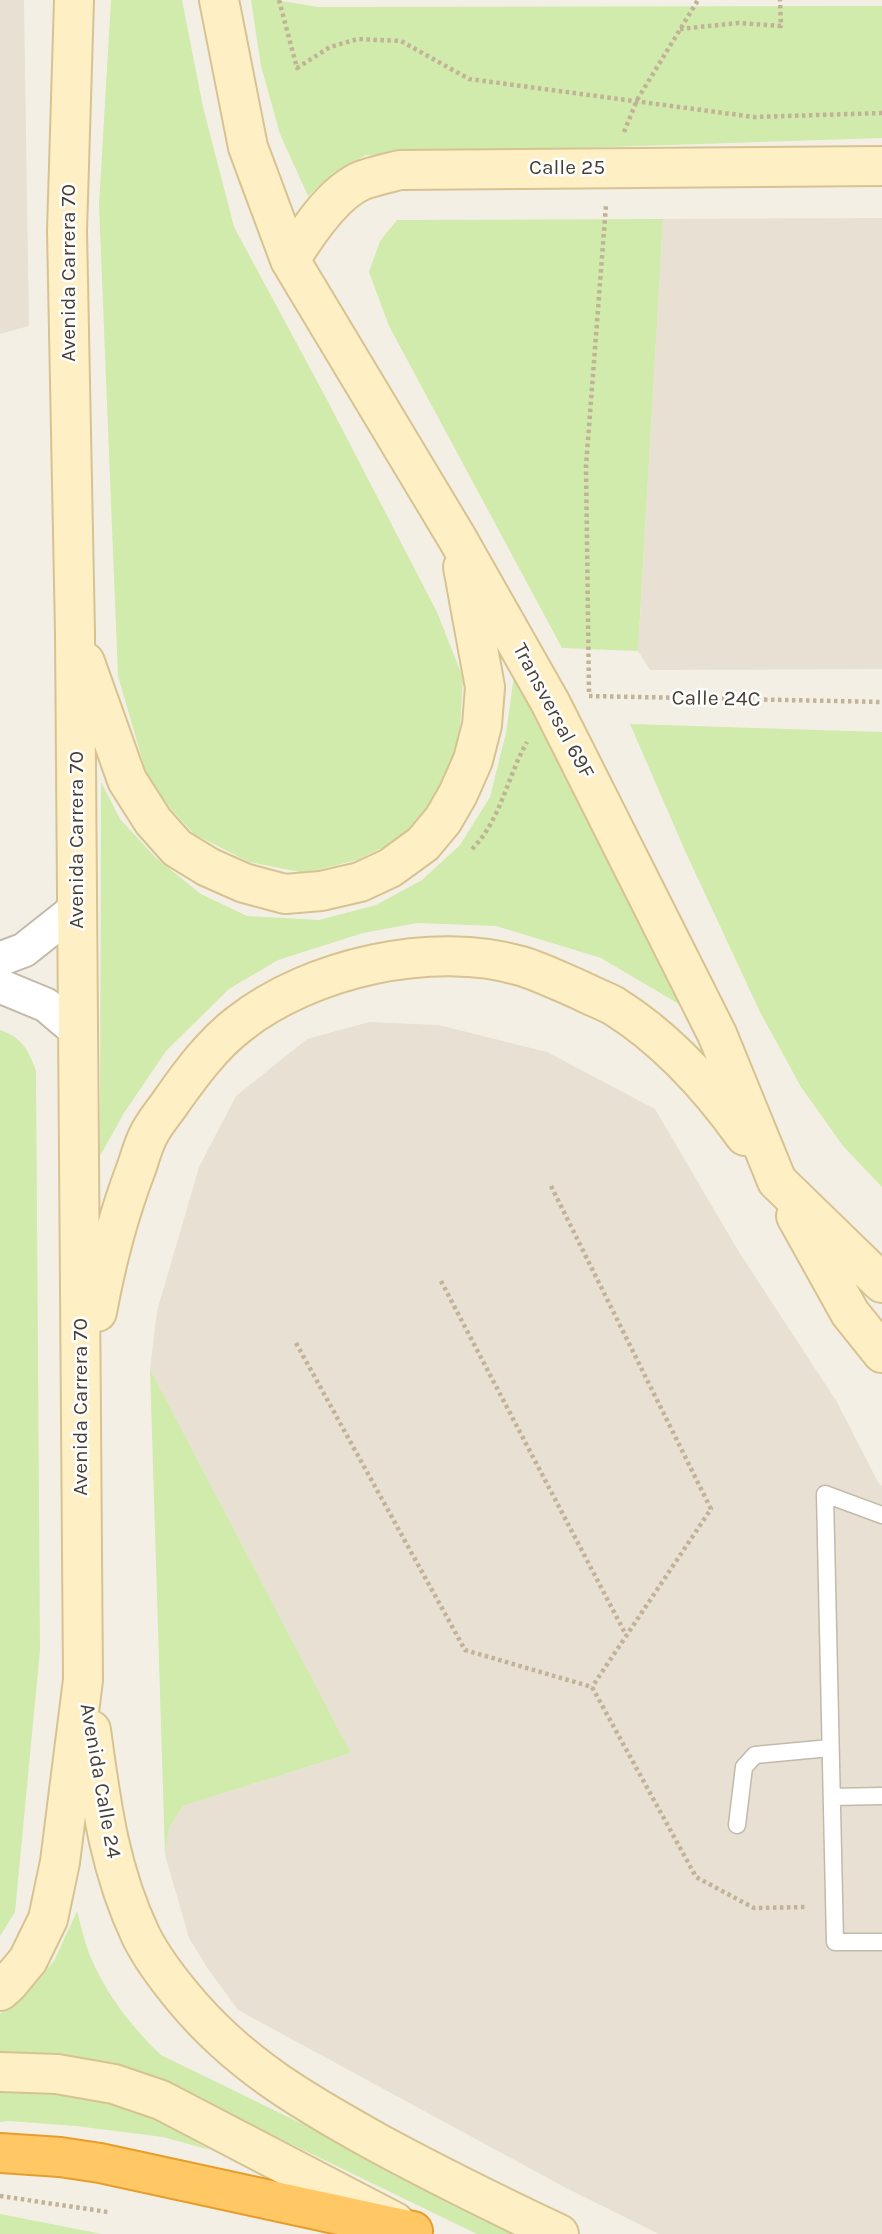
<!DOCTYPE html>
<html>
<head>
<meta charset="utf-8">
<style>
  body { margin:0 }
  canvas { display:block; background:#f4efe5 }
</style>
</head>
<body>
<canvas width="882" height="2234"></canvas>
<script>
const ctx = document.querySelector('canvas').getContext('2d');
ctx.lineJoin = 'round';
function fillPath(path, color) { ctx.fillStyle = color; ctx.fill(path, 'evenodd'); }
function strokePath(path, color, width, dash) { ctx.strokeStyle = color; ctx.lineWidth = width; ctx.lineCap = dash ? 'butt' : 'round'; ctx.setLineDash(dash || []); ctx.stroke(path); }
function write(font, color, halo, rows, align = 'center') {
  ctx.font = font + ' Karla,sans-serif'; ctx.lineWidth = 5; ctx.setLineDash([]); ctx.textBaseline = 'middle'; ctx.strokeStyle = halo; ctx.fillStyle = color; for (const [text, x, y, turn = 0] of rows) {
    ctx.save(); ctx.translate(x, y); ctx.rotate((+turn || 0) * Math.PI / 180); ctx.textAlign = isNaN(turn) ? turn : align; if (halo) ctx.strokeText(text, 0, 0); ctx.fillText(text, 0, 0); ctx.restore();
  }
}
fillPath(new Path2D(`
  M0,0h24l5,326 -29,8z
  M882,218v451l-232,1 -12,-19 25,-432z
  M369,1022l70,3 108,27 108,57 84,143 98,150 41,80 4,4v748h-223l-93,-46 -328,-178 -30,-41 -19,-31 -24,-83 4,-27 14,-22 168,-53 -201,-384 7,-58 42,-144 37,-71 71,-57z`), '#e8e1d3');
fillPath(new Path2D(`
  M111,0h71l21,107 31,120 91,169 112,216 26,66 -4,65 -21,50 -34,44 -47,23 -52,13 -56,-11 -55,-28 -44,-48 -32,-110 -19,-471z
  M251,0h25l42,7 564,-1v132l-516,17 -33,18 -25,23 -28,-62 -19,-68z
  M663,219l-25,432 -76,-3 -173,-322 -20,-54 11,-31 17,-21z
  M514,676l175,334 -88,-52 -105,-32 -79,-3 -54,10 -85,27 -49,29 -63,62 -42,62 -24,43 1,-374 19,37 36,39 45,36 46,22 72,4 57,-15 46,-25 38,-35 30,-48 16,-64z
  M630,724l252,8v455l-39,-41 -42,-59 -41,-75 -74,-159z
  M0,1030c22,7 29,21 36,41l4,579 -25,262 -15,24z
  M150,1369l201,384 -168,53 -14,22 -4,27z
  M77,1911c4,14 7,29 12,42 16,40 42,73 72,102l201,98 154,81h-39l-316,-153 -57,-18 -63,-7h-41v-42l26,-20 28,-33z
  M0,2090l91,4 56,20 63,36 -47,-13 -87,-11 -67,-5 -9,1z
  M0,2214l102,20h-102z`), '#d0ebab');
const lane = new Path2D(`
  M882,1515l-57,-21 10,448h47
  M832,1797l50,-1
  M737,1825l7,-58 11,-12 75,-7`);
const street = new Path2D(`
  M0,959l24,-9 53,-42
  M0,986l46,19 33,28`);
const secondary = new Path2D(`
  M219,0l29,147 42,113 167,278 93,164 167,332 60,147 105,102
  M290,260c16,-26 43,-68 73,-80 11,-4 25,-7 37,-10l482,-4
  M85,662l42,118 26,41 24,27 31,19 36,16 41,11 36,-3 39,-9 30,-14 33,-24 20,-24 15,-26 15,-34 9,-35 3,-38 -22,-120
  M796,1216l54,97 32,40
  M97,1312c9,-49 21,-96 39,-143 4,-11 7,-24 13,-35 6,-12 16,-23 24,-35 19,-27 40,-55 66,-75 71,-56 194,-84 282,-58 20,6 40,16 59,24 11,6 23,10 34,16 51,32 96,81 131,130
  M91,1730c10,73 18,139 50,206 11,22 27,43 42,61 55,67 121,105 195,146 59,32 120,62 181,91
  M0,1991l9,-8 19,-23 20,-41 12,-57 23,-182 -8,-1047 -8,-402 7,-231
  M0,2072l57,2 57,10 47,16 234,122`);
const highway = new Path2D(`
  M0,2153l60,4 40,6 313,68`);
strokePath(lane, '#c3b9aa', 19);
strokePath(street, '#c3b9aa', 37);
strokePath(secondary, '#d7c392', 42);
strokePath(highway, '#e79d2c', 42);
strokePath(new Path2D(`
  M279,0l18,68 33,-21 28,-8 43,2 68,38 285,38 128,-4
  M680,29l58,-6 43,3 -1,-26
  M624,132l13,-32 61,-100
  M589,692l-3,-226 20,-261
  M589,696l293,6
  M472,849c29,-29 35,-72 55,-107
  M551,1186l160,323 -119,178
  M441,1281l185,354
  M296,1343l169,307 127,37 104,190 58,31 53,-1
  M0,2196l108,16`), '#c2b297', 4.5, [3.5, 3.5]);
strokePath(lane, '#fff', 16);
strokePath(street, '#fff', 33);
strokePath(secondary, '#ffefc4', 38);
strokePath(highway, '#ffc865', 38);
write('21px', '#473f34', '#fff', [
  ["Calle 25",567,168],
  ["Avenida Carrera 70",69,273,-90],
  ["Calle 24C",716,699,1],
  ["Transversal 69F",553,711,62],
  ["Avenida Carrera 70",77,840,-90],
  ["Avenida Carrera 70",81,1407,-90],
  ["Avenida Calle 24",100,1781,80]
]);
</script>
</body>
</html>
